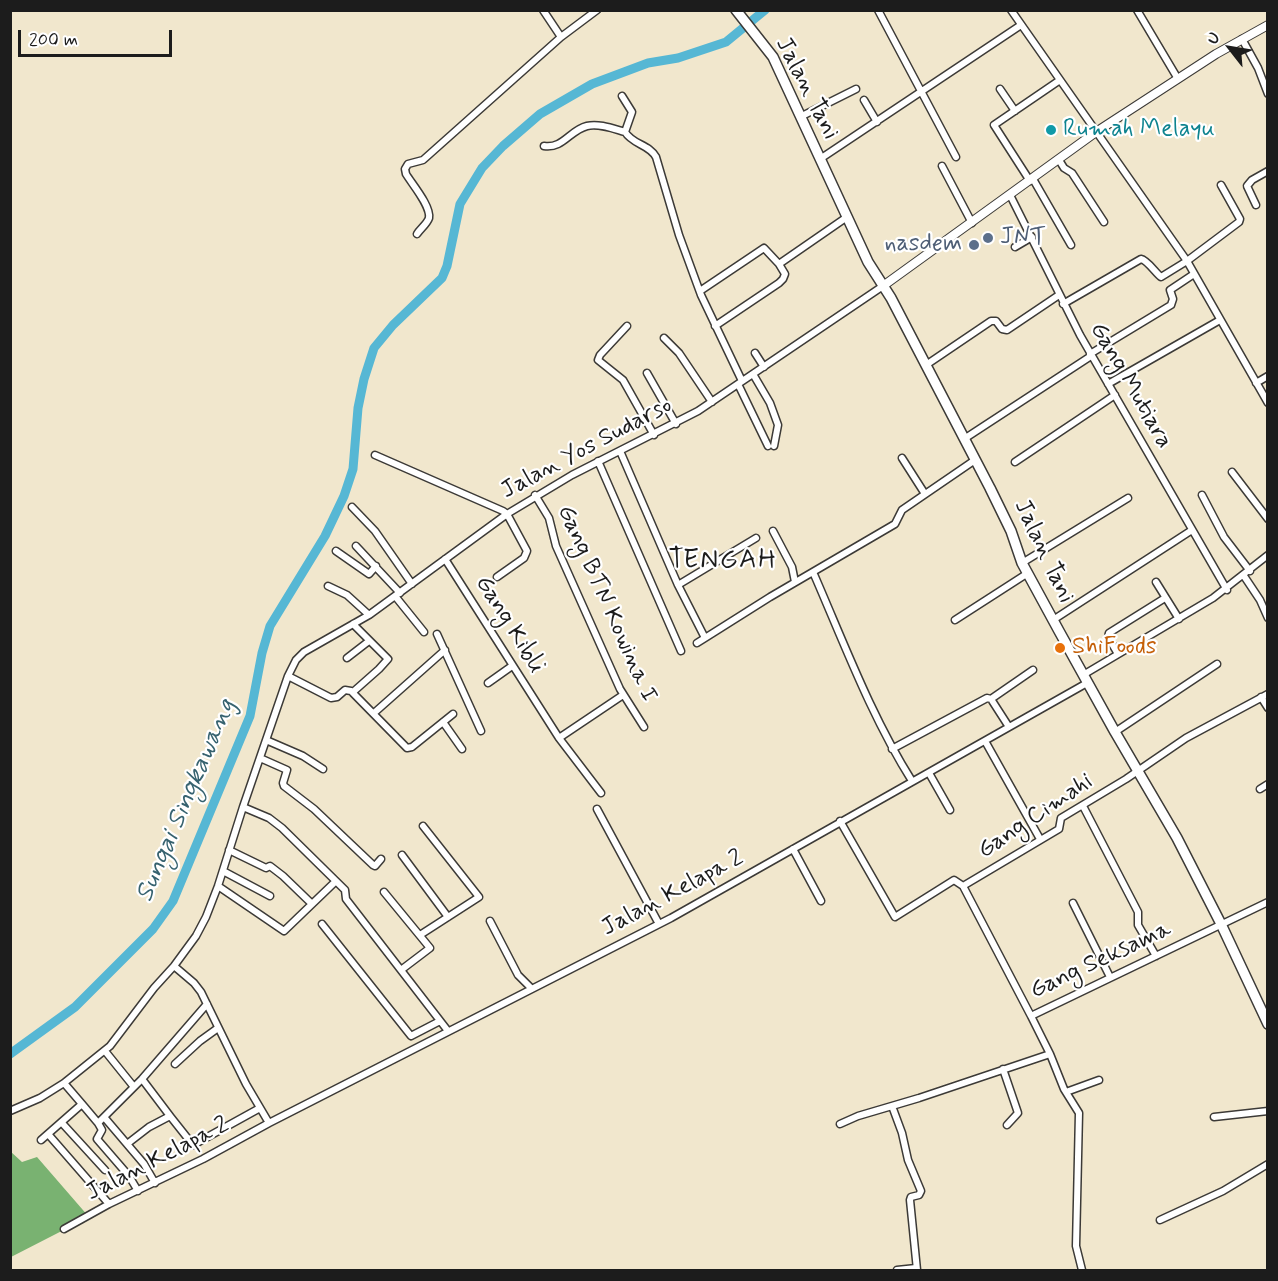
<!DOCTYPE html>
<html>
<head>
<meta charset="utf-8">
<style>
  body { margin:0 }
  #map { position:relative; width:1278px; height:1281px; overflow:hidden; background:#f1e7cd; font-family:Mynerve,sans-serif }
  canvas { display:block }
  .frame { position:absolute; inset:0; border:12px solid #1c1c1c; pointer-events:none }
  .north { position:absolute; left:1200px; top:18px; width:60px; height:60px; -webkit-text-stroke:4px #fff; paint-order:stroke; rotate:301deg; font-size:16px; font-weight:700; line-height:24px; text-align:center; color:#1c1c1c }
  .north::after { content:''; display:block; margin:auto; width:21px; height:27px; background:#1c1c1c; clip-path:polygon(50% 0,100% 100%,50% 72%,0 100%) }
  .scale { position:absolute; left:18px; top:30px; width:154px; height:27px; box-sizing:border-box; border:3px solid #1c1c1c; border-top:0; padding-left:8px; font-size:18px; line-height:21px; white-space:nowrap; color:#1c1c1c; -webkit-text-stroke:4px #fff; paint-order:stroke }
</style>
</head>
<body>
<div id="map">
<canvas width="1278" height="1281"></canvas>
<div class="frame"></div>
<div class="north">U</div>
<div class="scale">200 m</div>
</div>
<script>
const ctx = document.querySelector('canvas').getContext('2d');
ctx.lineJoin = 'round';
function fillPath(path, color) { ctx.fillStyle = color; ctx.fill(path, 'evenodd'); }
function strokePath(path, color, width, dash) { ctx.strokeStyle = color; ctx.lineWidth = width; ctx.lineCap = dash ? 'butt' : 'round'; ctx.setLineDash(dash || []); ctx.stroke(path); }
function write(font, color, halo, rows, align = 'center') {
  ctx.font = font + ' Mynerve,sans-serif'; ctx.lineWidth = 4.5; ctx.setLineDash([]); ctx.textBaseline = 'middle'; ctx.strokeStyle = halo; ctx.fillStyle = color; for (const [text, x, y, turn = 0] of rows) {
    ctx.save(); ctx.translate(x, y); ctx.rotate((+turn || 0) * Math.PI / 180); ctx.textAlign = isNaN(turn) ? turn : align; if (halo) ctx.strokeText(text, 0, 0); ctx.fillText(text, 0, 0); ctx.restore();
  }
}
fillPath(new Path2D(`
  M10,1151l12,11 15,-5 52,60 -78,40z`), '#79b271');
strokePath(new Path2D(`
  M10,1054l65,-47 78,-78 20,-28 77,-185 12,-63 8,-27 55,-90 19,-40 9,-27 5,-61 6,-29 10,-31 19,-23 49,-47 5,-12 13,-62 22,-36 21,-22 37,-32 52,-30 56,-21 30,-5 48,-16 39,-32`), '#56b7d4', 9);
const minor = new Path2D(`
  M878,10l78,147
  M1011,10l176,251 81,142
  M1137,10l41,69
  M561,37l36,-27
  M1242,39l16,29 10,26
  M1000,89l15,22
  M622,96l10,16 -7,20c8,13 24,12 31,25l23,78 22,60 41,86
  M864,100l13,22
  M800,117l56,-28
  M544,146c19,3 26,-16 43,-20 12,-3 27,3 38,6
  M820,159l201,-134
  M1059,160l5,8 8,5 32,49
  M942,166l30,57
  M1033,179l38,66
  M1030,181l-36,-56 66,-45
  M1010,195l70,140 147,255
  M1256,205l-9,-19 5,-6 16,-9
  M417,234c3,-5 10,-10 12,-16 2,-12 -17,-34 -23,-44l-1,-5 3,-5 15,-4 138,-123 -18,-27
  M1015,247l17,-10
  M779,264l68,-47
  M700,291l64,-43 15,16 6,10 -2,5 -4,4 -64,43
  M1063,304l78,-45c6,1 14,13 20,18l26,-16 52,-39 1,-3 -19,-34
  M627,326l-27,29 -2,5 25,20 31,55
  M664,338l15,15 33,49
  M755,353l9,14
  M1090,354l81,-49 2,-6 -3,-9 24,-16
  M926,365l65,-44h5l6,8 5,1 52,-35
  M647,373l29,51
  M753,374l17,29 8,22 -4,21
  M1256,383l12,-7
  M738,384l30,62
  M1108,384l112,-64
  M964,439l127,-83
  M620,451l58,134 27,53 -8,5
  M375,455l128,56 4,3 20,37 -3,7 -27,19
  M902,458l23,36
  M598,461l83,190
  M1015,462l100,-67
  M1232,472l36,47
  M535,495l14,23 7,28 64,143 24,38
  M1202,495l22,42 26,34
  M352,507l23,24 37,53
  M773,531l19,36 3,15
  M356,546l44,47
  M336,551l33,23 7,-8
  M445,559l114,179 42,55
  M1022,563l106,-65
  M813,572c31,71 58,144 99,209
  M1244,576l16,24 8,18
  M1156,582l23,37
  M678,585l78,-47
  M328,586l19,9 22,20
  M395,596l29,36
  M955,620l73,-47
  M1053,620l139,-90
  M353,624l35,35 -9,10 -26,23
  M437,634l44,97
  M705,638l65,-41 125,-73 7,-14 73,-50
  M1118,654l-10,-17 1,-4 56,-35
  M347,658l22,-17
  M1083,675l130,-77 55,-43
  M288,676l43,22 6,-1 8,-7 6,1 56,57 5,-1 41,-33
  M488,683l24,-17
  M1261,697l7,11
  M991,699l42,-29
  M374,713l71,-63
  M443,722l19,27
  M1115,732l102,-68
  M559,738l64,-43
  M266,740l37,16 20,13
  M985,741l55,98
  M892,749l95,-51 4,1 18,28
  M260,758l27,12 -4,13 1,3 30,23 59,56 2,1 6,-7
  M929,773l21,37
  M1260,789l8,-5
  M1083,806l55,106v13l18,31
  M243,807l26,11 13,10 63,62 1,9 102,132
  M597,809l62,115
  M840,821l55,96 59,-37 9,6 96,-57 2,-11 65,-39 60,-41 82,-44
  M793,849l28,52
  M229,850l37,18 4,-2 13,10 29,28
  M402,855l46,62
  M223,871l47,25
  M218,886l66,45 52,-50
  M963,886l68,130 237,-114
  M384,892l46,56 -29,22
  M1073,903l37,74
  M490,921l28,54 13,13
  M322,924l89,112 29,-15
  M420,935l59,-38 -56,-71
  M174,966l20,17 7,9 45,92 23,39 402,-205 416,-235
  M1031,1016l19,38
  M105,1051l29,36
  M175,1064l25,-23 18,-13
  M1003,1069l15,44 -11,12
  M64,1083l18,21
  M1066,1092l33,-12
  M892,1106l10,27 6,27 13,31 -2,4 -8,2 -1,3 7,70
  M10,1111l30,-13 24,-15 46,-37 44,-58 20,-22 22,-30 10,-19 12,-31 25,-79 45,-131 8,-16 8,-8 65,-37 138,-101 65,-39 126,-64 185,-125
  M170,1116l23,29 67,-37
  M104,1117l40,47 11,19
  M1214,1117l54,-6
  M62,1123l43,47
  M98,1123l4,7 -5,9 32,37 9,15
  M840,1124l18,-8 61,-18 131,-44 14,35 15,24 -3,133 6,24
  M48,1134l61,70
  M41,1140l41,-36 16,19 44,-44
  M127,1144l22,-17 21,-11 -28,-37 65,-75
  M1160,1220l63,-29 45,-27
  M64,1229l45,-25 94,-45 66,-36
  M897,1270l19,-2`);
const major = new Path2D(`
  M883,286l213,-154 120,-78 52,-29`);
const highway = new Path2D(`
  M736,10l37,47 95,205 23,36 99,190 21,43 11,32 37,68 56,101 62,106 44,86 47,100`);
strokePath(minor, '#3c3a37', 9);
strokePath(major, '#3c3a37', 10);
strokePath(highway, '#3c3a37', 12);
strokePath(minor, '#fff', 6);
strokePath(major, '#fff', 8);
strokePath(highway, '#fff', 9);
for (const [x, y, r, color] of [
  [1051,130,6,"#0f9aa8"],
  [988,238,6,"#5c6f8a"],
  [974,245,6,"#5c6f8a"],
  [1060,648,6,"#e8710a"]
]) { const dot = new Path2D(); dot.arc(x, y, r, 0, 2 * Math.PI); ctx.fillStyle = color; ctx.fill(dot); strokePath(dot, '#fff', 2); }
write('24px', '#1c1c1c', '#fff', [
  ["Jalan Tani",806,89,63],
  ["Gang Mutiara",1130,386,60],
  ["Jalan Yos Sudarso",587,449,-28],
  ["Jalan Tani",1043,552,65],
  ["Gang BTN Kowina I",606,604,66],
  ["Gang Kibli",509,625,58],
  ["Gang Cimahi",1036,817,-34],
  ["Jalan Kelapa 2",673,894,-28],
  ["Gang Seksama",1101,961,-25],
  ["Jalan Kelapa 2",158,1160,-27]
]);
write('24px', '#0d838f', '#fff', [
  ["Rumah Melayu",1063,130]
], 'left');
write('24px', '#4e5e75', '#fff', [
  ["JNT",1000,238],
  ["nasdem",962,245,"right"]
], 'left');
write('24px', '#c56008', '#fff', [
  ["ShiFoods",1072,648]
], 'left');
write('italic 26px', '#36626f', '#fff', [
  ["Sungai Singkawang",187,801,-67]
]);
ctx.letterSpacing = '1.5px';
write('27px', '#1c1c1c', '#fff', [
  ["TENGAH",723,561]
]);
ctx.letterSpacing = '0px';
</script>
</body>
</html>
